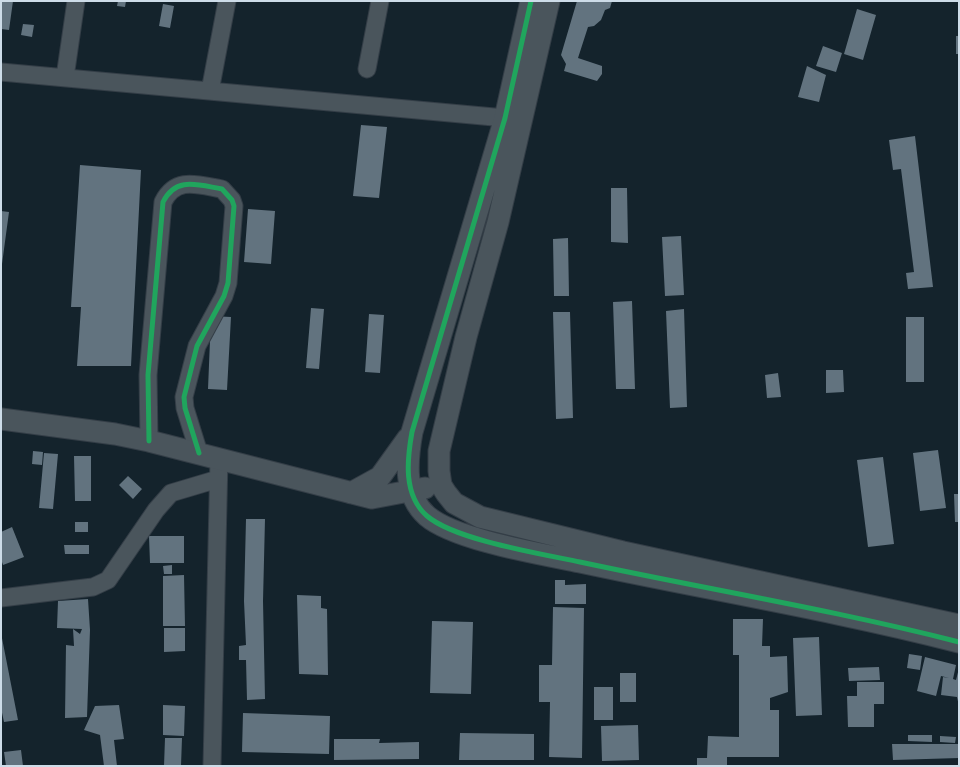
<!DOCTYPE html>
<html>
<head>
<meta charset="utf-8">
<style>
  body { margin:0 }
  #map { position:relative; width:960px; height:767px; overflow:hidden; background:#14232c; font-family:Signika,sans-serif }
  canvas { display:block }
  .frame { position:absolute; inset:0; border:2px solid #cddce8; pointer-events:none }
</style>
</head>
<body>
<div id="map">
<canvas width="960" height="767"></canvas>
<div class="frame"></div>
</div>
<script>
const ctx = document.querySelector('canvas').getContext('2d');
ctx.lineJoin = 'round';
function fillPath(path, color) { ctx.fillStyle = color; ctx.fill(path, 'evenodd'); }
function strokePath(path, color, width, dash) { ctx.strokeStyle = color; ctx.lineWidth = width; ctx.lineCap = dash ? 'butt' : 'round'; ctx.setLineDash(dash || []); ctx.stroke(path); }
fillPath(new Path2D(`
  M2,1h11l-4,29 -8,-1z
  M118,1h8l-1,6 -8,-1z
  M577,1h35l-2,7 -5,2 -4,10 -7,6 -6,1 -10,31 24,8v8l-5,7 -33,-10 2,-7 -5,-9z
  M163,4l11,2 -4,22 -11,-2z
  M857,9l19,6 -13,45 -19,-6z
  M23,24l11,1 -2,12 -11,-2z
  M956,36h3v18h-3z
  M823,46l19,7 -6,19 -20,-6z
  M807,66l19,9 -7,27 -21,-5z
  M361,125l26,2 -8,71 -26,-2z
  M915,136l18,151 -25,2 -2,-16 8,-1 -13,-103 -8,1 -4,-30z
  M80,165l61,5 -10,196h-54l4,-59h-10z
  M611,188h16l1,55 -17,-1z
  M248,209l27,2 -4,53 -27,-2z
  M1,211l8,1 -7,52h-1z
  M681,236l3,59 -19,1 -3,-59z
  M568,238l1,58h-15l-1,-57z
  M632,301l3,88h-19l-3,-87z
  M311,308l13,1 -5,60 -13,-1z
  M684,309l3,98 -17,1 -4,-97z
  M553,312h17l3,106 -17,1z
  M369,314l15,1 -4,58 -15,-1z
  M211,316l20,1 -4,73 -19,-1z
  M906,317h18v65h-18z
  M826,370h17l1,22 -18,1z
  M778,373l3,24 -14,1 -2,-23z
  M938,450l8,58 -26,3 -7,-58z
  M33,451l10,1 -1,13 -10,-1z
  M44,453l14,1 -5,55 -14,-1z
  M74,456h17v45h-16z
  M883,457l11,87 -26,3 -11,-87z
  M128,476l14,13 -9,10 -14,-14z
  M954,494h5v28h-4z
  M246,519h19l-2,82 2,98 -18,1 -1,-40h-7v-14l7,-1 -2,-44z
  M75,522h13v10h-13z
  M12,527l12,30 -21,8 -2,-6v-27z
  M149,536h35v27h-34z
  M64,545h25v9h-24z
  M172,565v9h-8l-1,-8z
  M184,575l1,51h-22v-50z
  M555,580h10v5l21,-1v20h-31z
  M297,595l24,1v12l6,1 1,66 -29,-1z
  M88,599l2,31 -3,87 -22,1 1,-73 8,1 -1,-17 7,5 2,-5 -25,-1 1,-27z
  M553,607l31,1 -2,150 -33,-1 1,-55h-11v-37h13z
  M733,619h30l-1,27h8v11l17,-1 1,36 -18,6v12h9v47h-52v9h-30v-8h10l1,-22 31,1v-82h-6z
  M432,621l41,1 -2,72 -41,-1z
  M164,628h21v23l-21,1z
  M1,633l17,87 -14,2 -3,-14z
  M819,637l3,78 -26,1 -3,-78z
  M909,654l13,2 -2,14 -13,-2z
  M925,657l31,8 -3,14 3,1 3,-12v38l-2,-9 -16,-2 2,-18 6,1 -8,-2 -5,20 -19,-5z
  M879,667l1,13 -31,1 -1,-13z
  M620,673h16v29h-16z
  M857,682h27v22h-10v23h-26l-1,-31h10z
  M594,687h19v33h-19z
  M119,705l5,34 -10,1 3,26h-13l-4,-31 -16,-5 11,-24z
  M163,705l22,1 -1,30 -21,-1z
  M243,713l87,3 -1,38 -87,-2z
  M638,725l1,35 -37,1 -1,-35z
  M460,733l74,1v26h-75z
  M908,735h24v7l-24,-1z
  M940,736l16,1 -1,6 -15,-1z
  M165,738h17l-1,28h-17z
  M334,739h46l-1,4 40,-1v17l-85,1z
  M892,744h67v14l-66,2z
  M21,750l2,16h-17l-2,-14z`), '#62737f');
const minor = new Path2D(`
  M367,69l13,-68
  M1,72l504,46
  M65,77l11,-76
  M210,91l17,-90
  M149,441l-1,-66 15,-173c13,-26 35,-17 59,-13l10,11 2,6 -6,77 -4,13 -27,50 -13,51 1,11 14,45
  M1,598l92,-11 15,-7 48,-70 15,-17 47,-14
  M212,766l7,-308`);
const tertiary = new Path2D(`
  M531,1l-26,117 -93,314c-5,28 -9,63 15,84 28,24 115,38 153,46 126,27 254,48 379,80
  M549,1l-51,221 -32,115 -27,114v20l2,14 5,8 8,10 26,14 143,35 336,73
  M1,419l114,15 34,7 223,57 53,-10
  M351,493l29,-16 28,-39`);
strokePath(minor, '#343e47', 19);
strokePath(tertiary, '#343e47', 23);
strokePath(minor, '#4a555c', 17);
strokePath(tertiary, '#4a555c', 21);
strokePath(new Path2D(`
  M531,1l-26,117 -93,314c-5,28 -9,63 15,84 28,24 115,38 153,46 126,27 254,48 379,80
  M149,441l-1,-66 15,-173c13,-26 35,-17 59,-13l10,11 2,6 -6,77 -4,13 -27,50 -13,51 1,11 14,45`), '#20a55d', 5);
</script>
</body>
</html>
